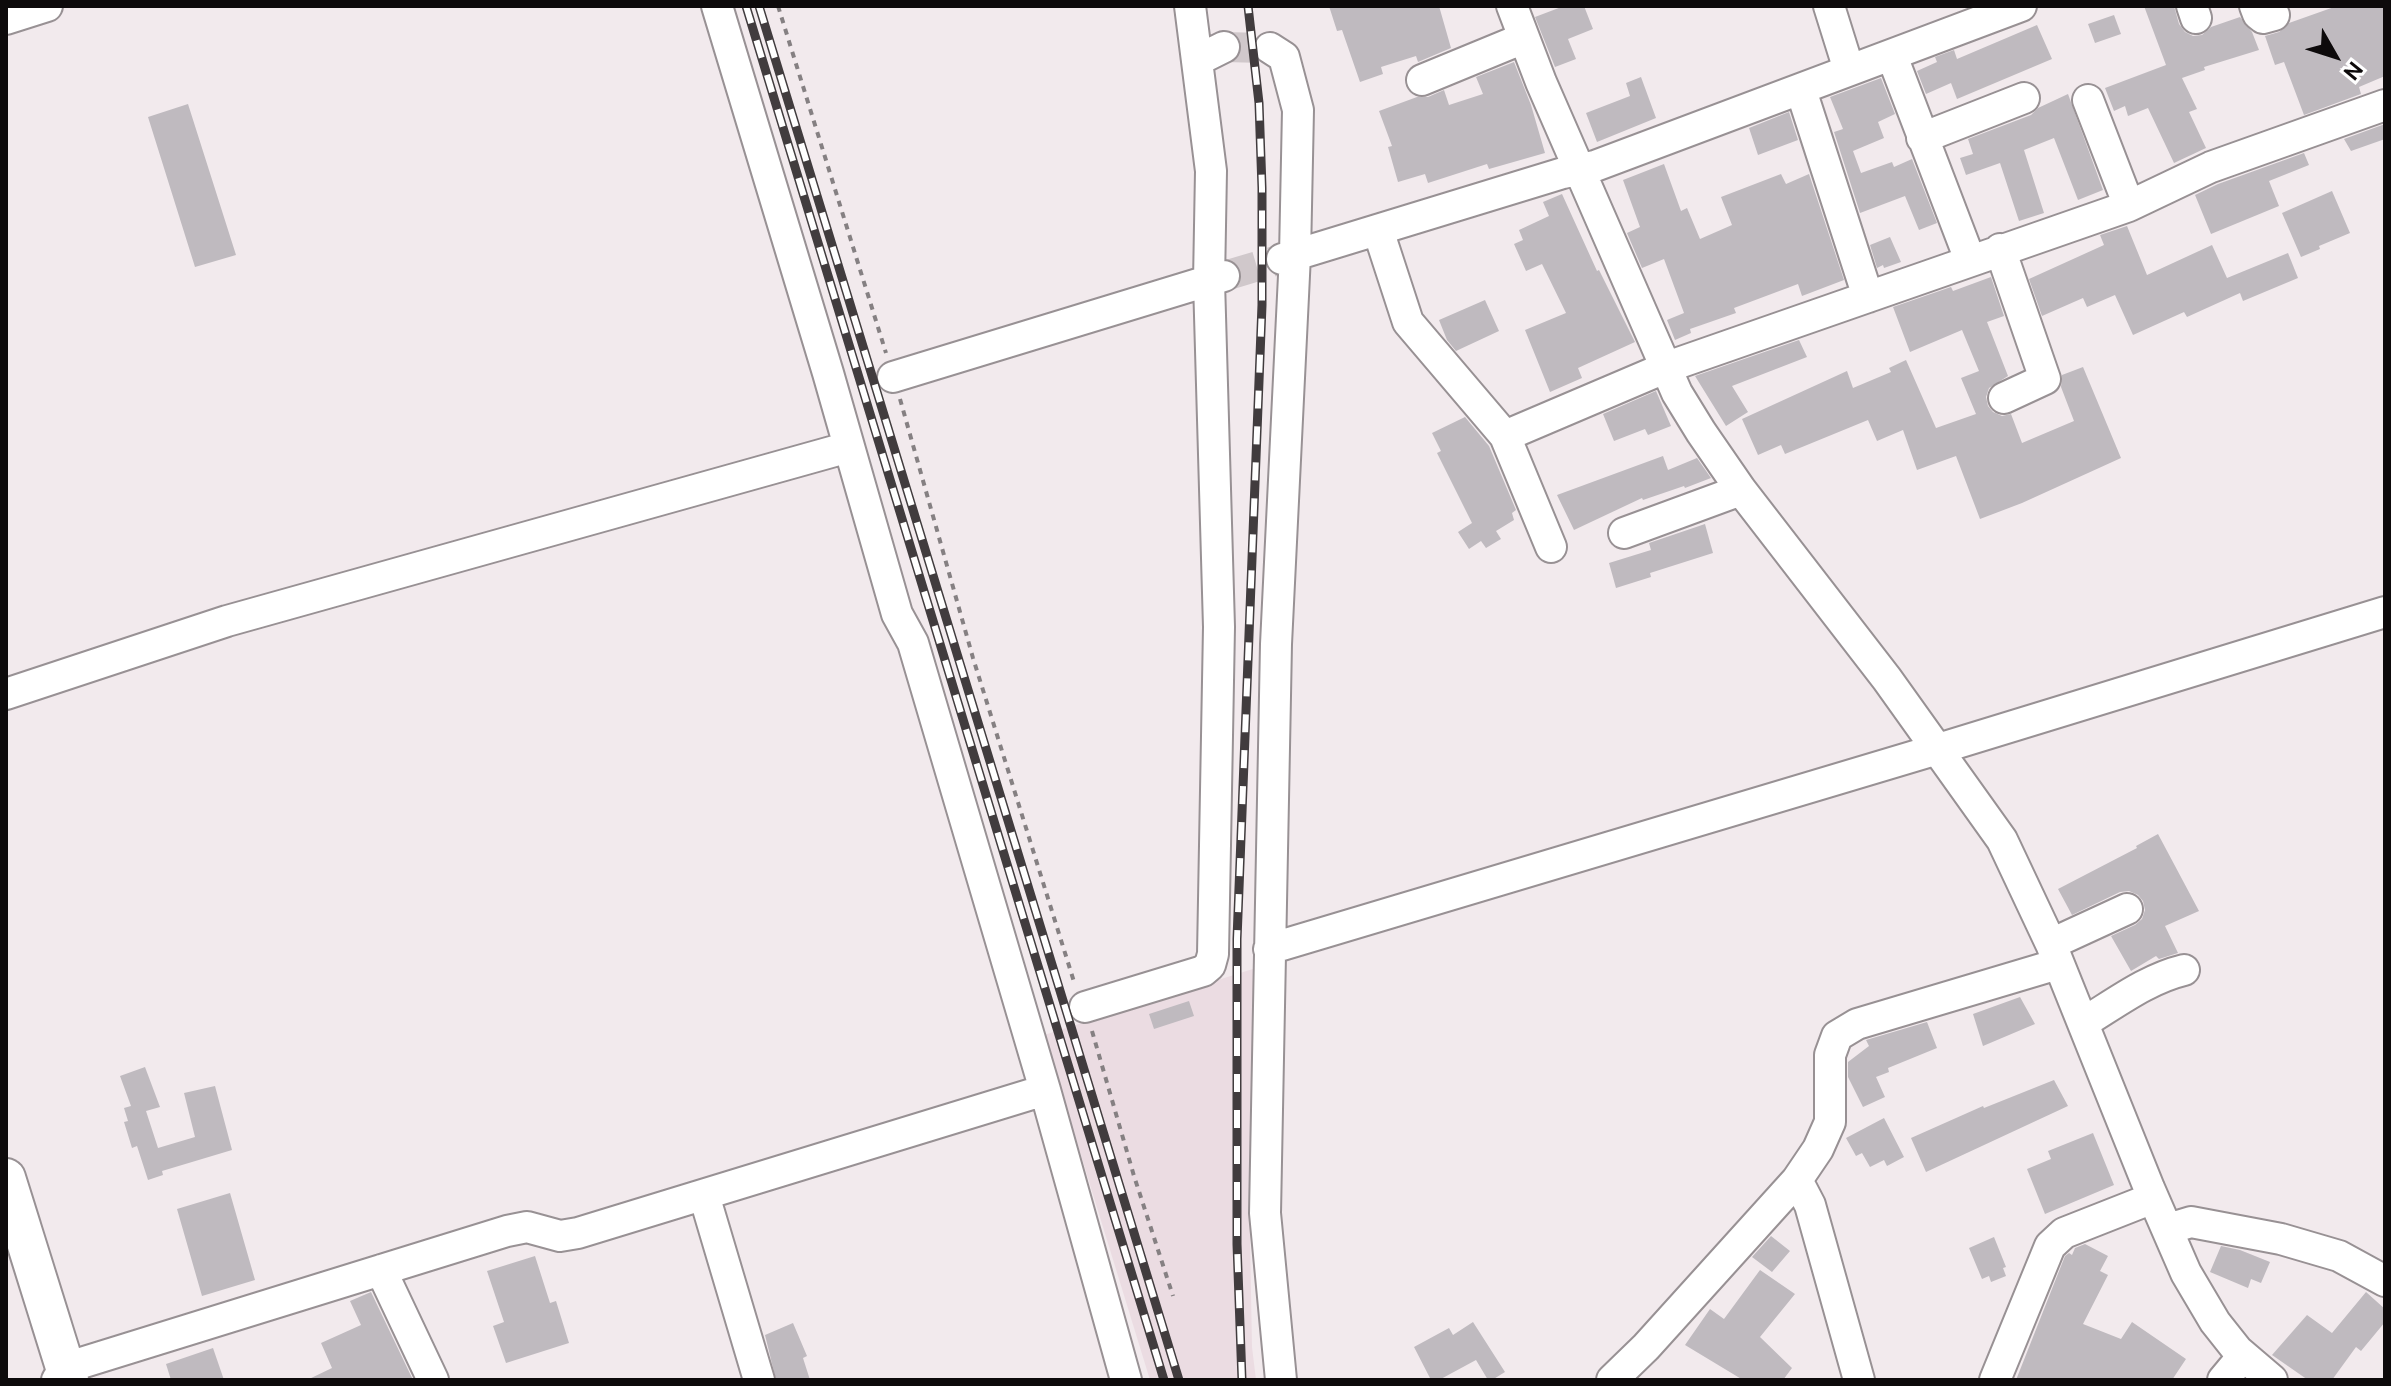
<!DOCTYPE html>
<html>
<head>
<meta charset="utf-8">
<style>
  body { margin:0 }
  #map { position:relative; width:2391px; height:1386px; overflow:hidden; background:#f2eaed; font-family:Ubuntu,sans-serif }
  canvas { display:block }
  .frame { position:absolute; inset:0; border:8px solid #0d0a0b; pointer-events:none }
  .north { position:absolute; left:2295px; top:16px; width:80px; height:80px; -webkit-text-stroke:6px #fff; paint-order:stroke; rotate:129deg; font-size:22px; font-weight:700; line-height:32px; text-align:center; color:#0d0a0b }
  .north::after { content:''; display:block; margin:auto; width:28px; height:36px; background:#0d0a0b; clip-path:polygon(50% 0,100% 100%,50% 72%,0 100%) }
</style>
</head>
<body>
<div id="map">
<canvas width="2391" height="1386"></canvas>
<div class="frame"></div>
<div class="north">N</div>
</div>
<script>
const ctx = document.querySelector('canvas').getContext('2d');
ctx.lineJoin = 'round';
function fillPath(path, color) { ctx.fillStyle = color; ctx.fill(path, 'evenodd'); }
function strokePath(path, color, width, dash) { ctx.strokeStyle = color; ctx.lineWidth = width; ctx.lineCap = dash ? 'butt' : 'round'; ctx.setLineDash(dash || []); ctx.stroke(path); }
fillPath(new Path2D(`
  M1256,968l-6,270 2,109 4,33h-106l-106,-345z`), '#ebdce2');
fillPath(new Path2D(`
  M1329,6h110l12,42 -33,14 -2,-6 -35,11 2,7 -23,8 -18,-52 -5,1z
  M1564,6h20l9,23 -25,10 8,20 -21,8 -20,-50z
  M2144,6h30l5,18 6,8 8,4 9,-1 9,-8 29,-10 12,15 7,18 -55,17 1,3 -23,8 15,31 -8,3 17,36 -32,15 -26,-55 -20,8 -3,-10 -11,5 -9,-23 61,-23z
  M2337,6h48v70l-26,11 2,7 -57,21 -20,-53 -9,3 -10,-29 14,-4 10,-9z
  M2114,15l7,19 -26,9 -7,-19z
  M2037,25l15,34 -95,40 -6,-16 -25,11 -9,-23 20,-9 -2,-5 19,-7 3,9z
  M1514,62l17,43 14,48 -56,16 -2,-5 -59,19 -3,-9 -27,8 -10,-35 4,-1 -13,-35 38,-14h11l16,-7 5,15 34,-11 -7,-17z
  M1641,77l15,41 -59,24 -11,-29 44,-17 -4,-13z
  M1881,78l14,36 -17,8 6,16 -31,13 8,22 31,-11 2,5 18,-8 25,64 -18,7 -14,-34 -45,17 -26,-81 9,-3 -13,-32z
  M2068,94l35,96 -25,10 -24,-62 -30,12 20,63 -25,8 -19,-58 -34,12 -6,-17 13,-4 -5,-15 63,-24 7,-7z
  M188,104l48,151 -41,12 -47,-150z
  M1789,112l9,28 -40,15 -9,-27z
  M2385,124v15l-34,12 -7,-12z
  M2304,153l5,12 -40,16 10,25 -68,28 -16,-39 23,-11z
  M1664,164l17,47 6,-3 13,31 32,-14 -11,-28 60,-23 5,10 23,-10 35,106 -42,16 -4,-12 -64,24 2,5 -46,16 1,4 -16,7 -8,-20 17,-7 -20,-54 -22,9 -15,-35 13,-6 -17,-47z
  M2332,191l18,42 -31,13 1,3 -19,8 -19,-44z
  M1562,194l35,77 2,-1 36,72 -57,26 4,10 -32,14 -25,-62 41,-17 -24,-49 -16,7 -12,-27 9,-4 -4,-10 30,-14 -6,-14z
  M2127,226l20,49 65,-30 15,33 61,-25 10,25 -55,23 -3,-8 -53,24 -3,-5 -51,23 -18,-40 -28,12 -4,-9 -41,18 -13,-37 75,-34 -4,-10z
  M1890,237l11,25 -17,6 -1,-3 -6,3 -7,-23z
  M1991,277l13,39 -17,6 21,54 -19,12 -3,9 2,9 5,6 9,4 9,-2 11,29 52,-22 -13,-34 1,-12 21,-8 38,91 -99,45 -42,16 -24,-63 -39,14 -14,-40 -26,11 -9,-21 -83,34 -4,-9 -23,10 -16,-36 105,-48 6,17 38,-16 -2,-4 17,-8 30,68 40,-14 -15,-36 18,-7 -17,-41 -52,22 -17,-45 58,-20 2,4z
  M1485,300l14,31 -43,20 -9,-11 -8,-20z
  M1799,340l8,17 -75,29 16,26 -22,14 -31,-50z
  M1656,391l15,35 -23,9 -3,-6 -31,12 -11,-27z
  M1465,417l24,29 27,64 -4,3 2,7 -18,11 5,8 -15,9 -5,-7 -12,8 -11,-17 14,-9 -35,-70 4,-2 -9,-18z
  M1663,456l5,14 29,-12 14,20 -26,10 -1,-2 -41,14 -1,-2 -68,32 -17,-35z
  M1705,524l8,29 -63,20 1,4 -35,11 -7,-25 42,-13 -2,-7z
  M2158,834l41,77 -34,15 13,27 -19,6 -3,-3 -25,15 -20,-35 24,-11 7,-6 3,-9 -2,-9 -5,-6 -9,-4 -9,1 -48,23 -14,-26 79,-41 -1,-2z
  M2020,997l15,27 -52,22 -10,-32z
  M1189,1001l5,15 -40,13 -5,-15z
  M1927,1022l10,26 -49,20 1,4 -13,5 9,20 -22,10 -15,-30v-15l21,-16 -3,-6z
  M145,1067l15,40 -14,4 12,37 37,-11 -11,-44 31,-7 17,64 -70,21 1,4 -15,5 -11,-34 -5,2 -8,-26 4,-1 -4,-13 7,-2 -11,-30z
  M2054,1080l14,26 -142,66 -15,-34 72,-32 1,2z
  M1884,1118l20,39 -17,9 -3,-6 -14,7 -8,-14 -6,3 -10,-18z
  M2093,1133l21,52 -69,29 -18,-45 24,-10 -3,-8z
  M230,1193l25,87 -53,16 -25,-87z
  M1771,1236l19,15 -18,21 -20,-15z
  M1994,1237l12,30 -3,1 3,8 -15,6 -2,-6 -7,3 -13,-31z
  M2085,1244l23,12 -8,15 8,4 -25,49 38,15 11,-17 54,37 -14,21h-156l49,-124 4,-3 3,2 3,-7z
  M2221,1246l19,4 30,12 -9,21 -10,-4 -3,9 -38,-16z
  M535,1256l15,47 6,-2 13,42 -63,20 -13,-37 11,-4 -17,-51z
  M1760,1270l35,24 -35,43 32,31 -9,12h-40l-58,-35 25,-36 14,10z
  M371,1292l42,88h-106l25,-12 -11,-25 40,-18 -11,-24z
  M2366,1292l19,17v13l-24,29 -5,-4 -24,33h-24l-36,-25 35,-40 25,18z
  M1473,1322l32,50 -13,8h-4l-12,-20 -37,20h-8l-17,-33 35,-19 4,7z
  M793,1323l14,33 -4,2 7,22h-34l-11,-45z
  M213,1348l11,32h-53l-5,-16z`), '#bfbabf');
strokePath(new Path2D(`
  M1224,47l46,1
  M1228,275l54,-16`), '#d0c8cb', 30, [30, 15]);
const minor = new Path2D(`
  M717,6l111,367 69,241 16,29 132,447 81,290
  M1512,6l29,76 136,311 24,39 40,58 146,189 115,161 49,104 98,244 37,85 29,49 23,29 34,29
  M1829,6l20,64
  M2192,6l4,12
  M2255,6l3,8 5,4 11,-3
  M6,19l41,-13
  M1270,48l14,9 14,53 -3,145 -19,389 -11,569 16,167
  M1892,56l78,204
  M1198,60l26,-13
  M1422,80l102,-42
  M1801,90l67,207
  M2088,100l41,106
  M1922,138l102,-40
  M1378,230l30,92 97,114 46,111
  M2000,249l45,130 -41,19
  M1282,259l281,-86 32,-7 426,-160
  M893,377l331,-101
  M1505,436l162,-69 462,-161 82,-39 174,-62
  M1624,533l117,-43
  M6,694l221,-73 622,-174
  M2051,944l76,-35
  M1269,949l669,-200 447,-137
  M1085,1007l118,-36 7,-6 3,-11 6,-327 -10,-346 2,-110 -21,-165
  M2083,1023c33,-20 64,-44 101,-53
  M1797,1180l13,25 49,175
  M704,1195l55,185
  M2168,1229l23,-7 90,17 58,17 46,25
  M381,1270l52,110
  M57,1380l8,-12 442,-137 20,-4 33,9 18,-3 467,-143
  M1612,1380l34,-33 151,-167 21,-31 12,-27v-67l7,-19 20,-12 201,-60
  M1995,1380l55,-134 14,-13 89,-35
  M2223,1380l20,-24`);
const major = new Path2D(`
  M6,1178l63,202`);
strokePath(minor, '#989194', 34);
strokePath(major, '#989194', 42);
strokePath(new Path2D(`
  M778,6l108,347
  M900,399l73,259 102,327
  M1092,1031l42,145 39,120`), '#858082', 4, [6, 6]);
strokePath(minor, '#fff', 30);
strokePath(major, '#fff', 38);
const rail = new Path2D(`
  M746,6l418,1374
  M759,6l420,1374
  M1242,1380l-5,-136v-305l25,-634v-117l-3,-85 -11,-97`);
strokePath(rail, '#413c3e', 9);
strokePath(rail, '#fff', 6, [18]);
</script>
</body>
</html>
